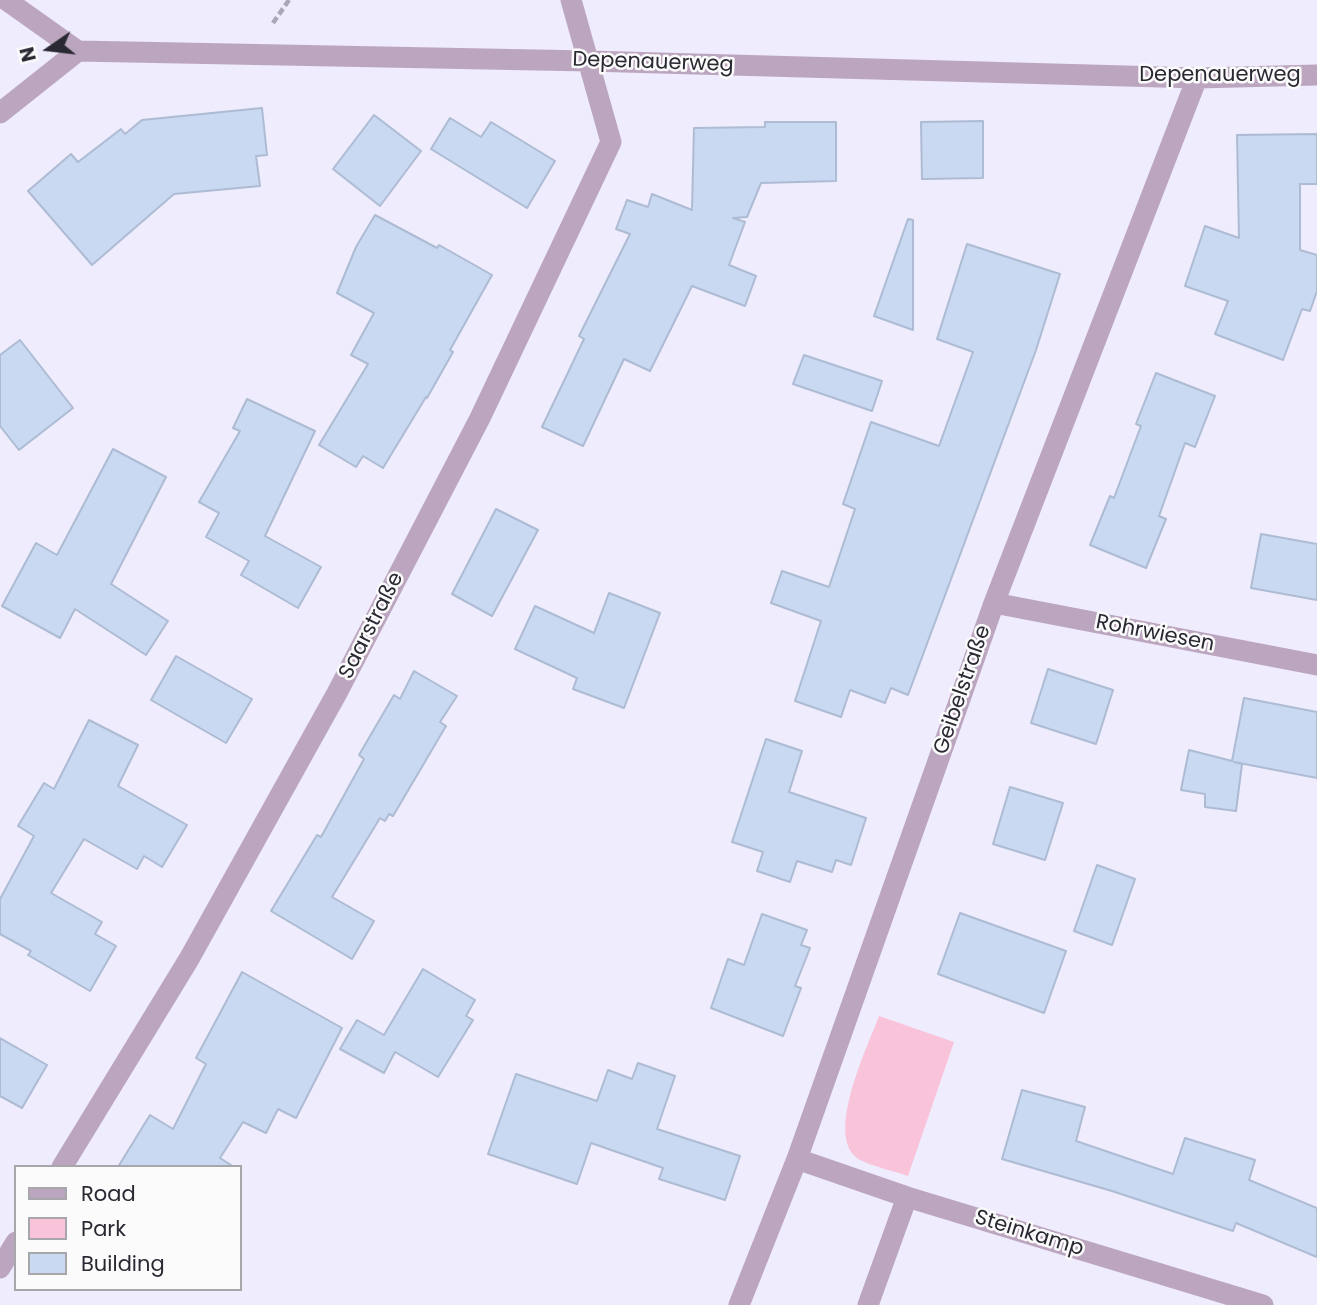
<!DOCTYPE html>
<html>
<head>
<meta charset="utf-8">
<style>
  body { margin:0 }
  #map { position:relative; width:1317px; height:1305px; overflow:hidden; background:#eeecfd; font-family:Poppins,sans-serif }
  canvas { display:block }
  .legend { position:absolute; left:14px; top:1165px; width:228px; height:126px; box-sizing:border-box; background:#fbfbfb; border:2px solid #a7a7ab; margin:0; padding:9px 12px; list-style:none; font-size:21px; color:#2a2933 }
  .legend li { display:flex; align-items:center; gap:14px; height:35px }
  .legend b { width:35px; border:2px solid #a7a7ab }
  .north { position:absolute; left:14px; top:14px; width:70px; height:70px; -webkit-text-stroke:5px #fbfbfb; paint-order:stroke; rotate:256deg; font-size:19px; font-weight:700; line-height:28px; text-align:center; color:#2a2933 }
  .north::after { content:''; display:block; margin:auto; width:24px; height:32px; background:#2a2933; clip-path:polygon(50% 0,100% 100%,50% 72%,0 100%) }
</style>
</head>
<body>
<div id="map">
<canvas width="1317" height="1305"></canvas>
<ul class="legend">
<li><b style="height:9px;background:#bca6bf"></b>Road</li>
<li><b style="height:19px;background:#f9c4da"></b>Park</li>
<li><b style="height:19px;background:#cad9f2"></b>Building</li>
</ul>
<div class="north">N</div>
</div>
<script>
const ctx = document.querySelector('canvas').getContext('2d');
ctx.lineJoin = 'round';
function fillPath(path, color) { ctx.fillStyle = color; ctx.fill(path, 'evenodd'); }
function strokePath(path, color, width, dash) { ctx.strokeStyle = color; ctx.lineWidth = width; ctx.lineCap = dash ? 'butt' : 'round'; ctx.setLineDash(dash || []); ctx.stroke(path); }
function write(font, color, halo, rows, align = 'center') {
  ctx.font = font + ' Poppins,sans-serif'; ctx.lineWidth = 5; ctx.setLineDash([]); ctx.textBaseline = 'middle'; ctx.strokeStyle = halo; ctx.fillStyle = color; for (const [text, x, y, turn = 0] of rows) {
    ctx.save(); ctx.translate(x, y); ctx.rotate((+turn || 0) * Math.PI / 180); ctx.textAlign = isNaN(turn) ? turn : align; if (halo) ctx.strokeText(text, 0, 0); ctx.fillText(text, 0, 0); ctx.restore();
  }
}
fillPath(new Path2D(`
  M879,1016l75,26 -46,134c-11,-4 -44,-12 -51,-18 -32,-24 11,-112 22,-142z`), '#f9c4da');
const building = new Path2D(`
  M262,108l5,47 -11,1 4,30 -86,8 -82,71 -64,-74 43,-37 7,8 43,-33 4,5 17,-14z
  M374,115l47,36 -41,55 -47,-37z
  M450,118l31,19 10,-15 64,39 -28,47 -96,-59z
  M983,121v57l-61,1 -1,-57z
  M765,122h71v59l-75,2 -14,34 -14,1 12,4 -16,43 27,11 -11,30 -53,-20 -42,85 -26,-12 -41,87 -41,-19 42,-88 -5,-3 51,-102 -14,-5 11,-29 21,7 4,-13 40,16 2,-82 71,-1z
  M1317,134v50h-17v66l17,5v36l-7,20 -8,-2 -19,51 -68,-26 13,-33 -43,-15 20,-60 34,12 -2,-103z
  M375,215l62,33 2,-3 53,30 -42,75 3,2 -26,46 -1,-1 -43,71 -20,-12 -7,11 -37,-22 49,-81 -17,-9 23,-42 -37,-20 19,-46z
  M908,219l5,1v110l-39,-14z
  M967,244l93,30 -24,76 -128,345 -17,-7 -6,15 -35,-13 -9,27 -46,-16 26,-80 -50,-18 11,-32 47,16 26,-78 -12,-5 28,-82 68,24 34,-94 -36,-13z
  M20,340l53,68 -54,42 -19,-24v-71z
  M804,355l78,26 -10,30 -79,-27z
  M1156,373l59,23 -20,51 -10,-4 -26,73 7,3 -20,49 -56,-23 20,-49 4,2 27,-72 -5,-2z
  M247,399l68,32 -50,105 56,31 -23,41 -57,-33 8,-14 -43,-24 13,-24 -20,-11 41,-71 -7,-3z
  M113,449l53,28 -55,107 57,37 -22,34 -71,-46 -15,29 -58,-32 34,-63 21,12z
  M496,509l42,21 -46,86 -40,-22z
  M1261,534l56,10v56l-66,-12z
  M609,593l51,20 -36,95 -51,-19 4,-11 -62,-29 20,-43 59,27z
  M176,656l76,43 -26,44 -75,-43z
  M1048,669l65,21 -17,54 -65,-21z
  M414,671l43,25 -17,26 6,4 -53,90 -4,-2 -4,7 -5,-3 -48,79 42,24 -22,38 -81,-48 46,-76 4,2 43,-78 -5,-4 35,-60 6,4z
  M1244,698l73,14v66l-83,-16 8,2 -6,47 -31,-4v-13l-24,-4 8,-40 43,11z
  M89,720l49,25 -20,41 69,39 -25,42 -18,-11 -7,13 -53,-30 -33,54 51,29 -7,12 21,12 -26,45 -62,-36 3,-4 -31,-17v-35l34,-63 -16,-10 26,-43 10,6z
  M766,739l36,12 -13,41 77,26 -15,47 -15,-5 -4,12 -35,-11 -7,21 -33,-11 6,-19 -31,-10z
  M1010,787l53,16 -18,57 -52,-16z
  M1097,865l38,14 -23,66 -38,-14z
  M960,913l106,38 -22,62 -106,-39z
  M762,914l45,16 -6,15 9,3 -15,38 6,2 -18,48 -72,-28 17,-49 16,6z
  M423,969l52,31 -9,16 7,4 -35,57 -43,-25 -11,21 -44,-24 17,-29 27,15z
  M242,972l100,56 -46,90 -18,-9 -12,24 -23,-11 -23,36 14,9h-116l32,-52 23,14 33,-65 -10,-6z
  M0,1038l47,27 -25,43 -22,-12z
  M638,1063l37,13 -18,53 83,27 -15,44 -66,-21 4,-11 -72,-25 -14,41 -89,-30 28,-80 81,27 11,-31 24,9z
  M1022,1090l63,17 -9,34 97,33 12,-36 70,22 -6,20 68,28v49l-81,-34 -3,8 -121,-40 -110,-32z`);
fillPath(building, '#cad9f2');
strokePath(building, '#adbbd3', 2);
strokePath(new Path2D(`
  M273,23l16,-23`), '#a9a8b6', 4.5, [7, 3.5]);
strokePath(new Path2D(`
  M6,0l72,51 510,10 609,17 120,-3
  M0,113l78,-62
  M994,603l323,62
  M797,1159l110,38 356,108
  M62,1167l127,-208 148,-266 143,-275 131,-276 -40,-142
  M0,1268l16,-26
  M739,1305l58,-146 197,-556 203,-525
  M868,1305l39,-108`), '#bca6bf', 21);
write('21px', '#2a2933', '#fbfbfb', [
  ["Depenauerweg",653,63,2],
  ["Depenauerweg",1220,76],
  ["Saarstraße",372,626,-63],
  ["Rohrwiesen",1155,634,11],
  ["Geibelstraße",963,690,-71],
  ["Steinkamp",1029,1234,17]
]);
</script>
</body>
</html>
